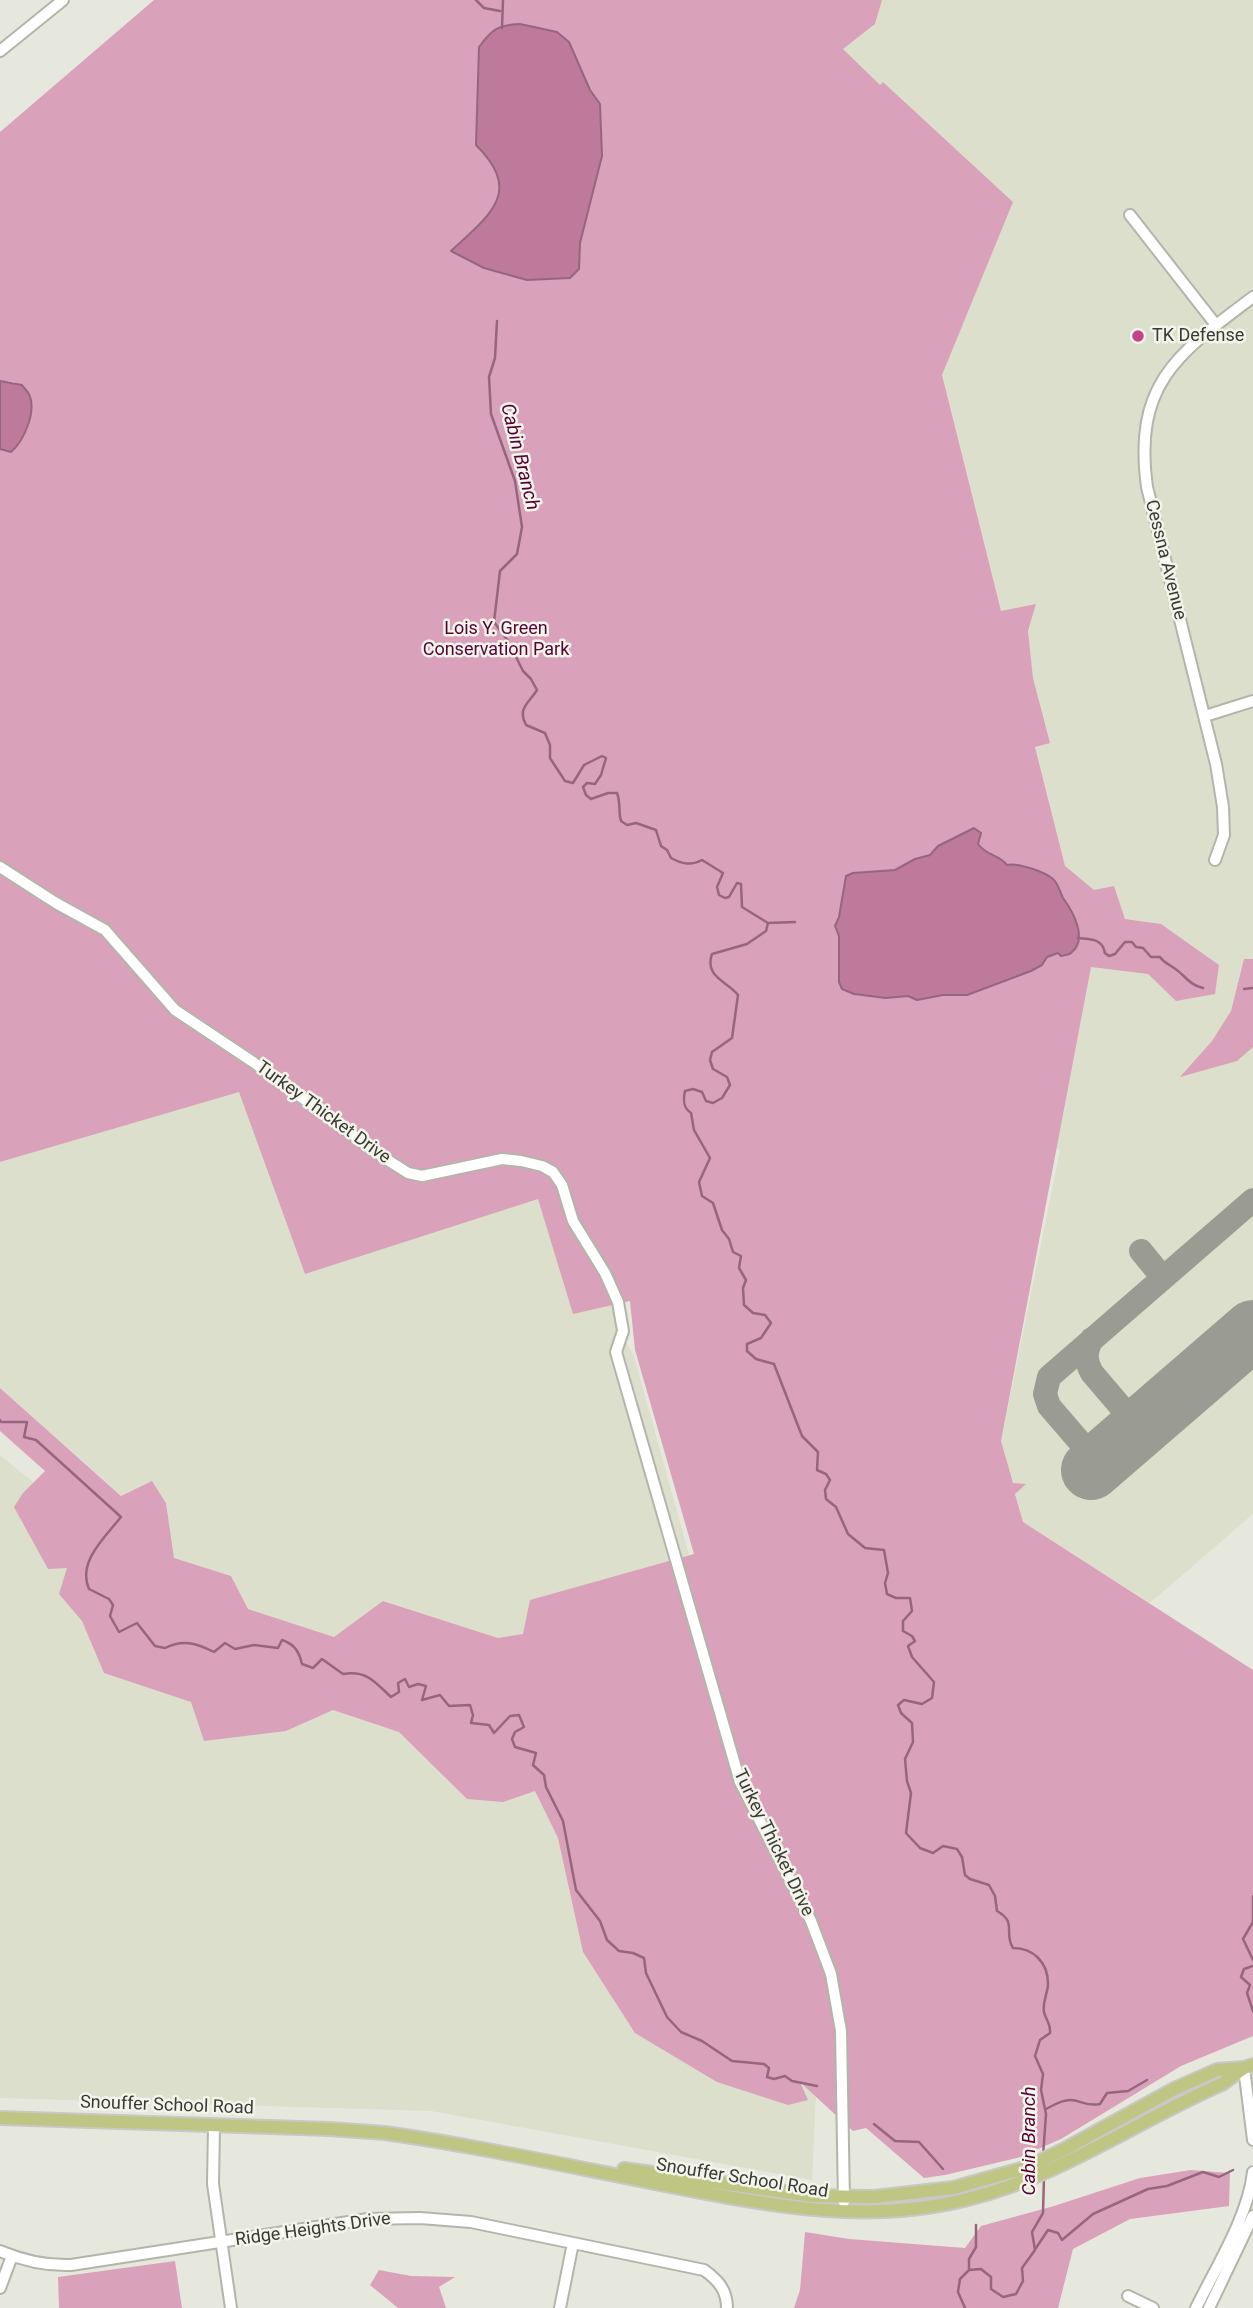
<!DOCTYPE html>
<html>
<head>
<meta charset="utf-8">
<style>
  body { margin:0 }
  canvas { display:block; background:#e6e8dd }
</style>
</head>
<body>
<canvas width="1253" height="2308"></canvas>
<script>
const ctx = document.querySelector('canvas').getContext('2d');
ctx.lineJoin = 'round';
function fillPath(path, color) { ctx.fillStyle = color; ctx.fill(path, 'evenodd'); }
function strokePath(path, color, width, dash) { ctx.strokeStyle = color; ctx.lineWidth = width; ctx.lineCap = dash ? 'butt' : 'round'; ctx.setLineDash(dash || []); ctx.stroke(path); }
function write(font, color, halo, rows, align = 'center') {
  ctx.font = font + ' Roboto,sans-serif'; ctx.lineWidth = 5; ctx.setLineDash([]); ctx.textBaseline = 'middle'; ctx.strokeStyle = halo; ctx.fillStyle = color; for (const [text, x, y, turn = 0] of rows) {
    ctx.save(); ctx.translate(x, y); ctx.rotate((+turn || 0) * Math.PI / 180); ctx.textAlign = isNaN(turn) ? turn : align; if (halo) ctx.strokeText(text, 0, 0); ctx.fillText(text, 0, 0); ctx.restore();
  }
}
fillPath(new Path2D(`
  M882,0h371v959l-9,1 -13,51 -19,30 -12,14 53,-50v509l-103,89 -127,-81 -22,-81 59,-291 -4,-2 35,-181 57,7 28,27 -15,-77 -36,-5 -11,-33 -20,5 -29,-24 -30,-121 14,-3 -16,-65 -5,-47 8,-26 -35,7 -60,-236 72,-174 -129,-119 -4,3 -38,-38 33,-24z
  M239,1091l317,99 44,85 16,40 2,13 16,28 72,260 -208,22 -114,-37 -50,36 -86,-28 -17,-33 -57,-18 -8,-55 -14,-22 -30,15 -122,-108v-226z
  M0,1455l264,216 450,99 104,281 -6,129 -381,-69 -431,-13z`), '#dcdfcc');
fillPath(new Path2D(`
  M154,0h728l-7,24 -32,25 37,36 3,-3 130,120 -71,173 59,236 35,-7 -8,27 5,47 17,65 -15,4 30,119 29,24 20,-4 11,33 36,5 58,41 -4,29 -39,7 -28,-27 -57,-7 -90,474 12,42 13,1 -11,10 8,28 230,148v366l-72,30 -120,73 -25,11 -15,7 -76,18 -21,3 -58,-50 -13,3 -53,-49 8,18 -20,5 -71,-23 -82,-49 -52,-81 -25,-114 -23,-47 -32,11 -36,-3 -68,-67 -66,-22 -47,21 -82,10 -13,-39 -87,-29 -22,-52 -23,-27 8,-26 -19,1 -34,-62 9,-14 22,-22 -45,-40v-43l121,108 31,-15 14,22 8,55 57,18 17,33 86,28 49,-36 115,37 25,-4 7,-34 164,-46 -59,-204 -5,-49 -57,13 -35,-115 -233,75 -66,-182 -239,70v-713l11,2 4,-69 -15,-1v-249z
  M1244,959h9v88l-16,14 -57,16 32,-36 19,-30z
  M1191,2170l39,3 -1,33 -99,13 -57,30 -15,59h-264l6,-18 5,-58 44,7 116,9 16,-22 73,-20 86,-28z
  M175,2261l7,47h-123l-1,-31z
  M379,2270l32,6 44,1 -16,10 7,21h-48l-28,-23z`), '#daa1bb');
const water = new Path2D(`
  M520,24l37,8 12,10 21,48 10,14 2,52 -22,87 -1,26 -9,9 -43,2 -43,-12 -33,-17c40,-37 72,-59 25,-106l3,-98c13,-18 19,-22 41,-23z
  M0,381l22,4c2,3 5,6 7,9 8,17 -5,47 -18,58l-11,-3z
  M974,828l7,5 -3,11c7,11 22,11 29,21 10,-3 38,7 46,14 5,4 7,13 10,19 9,12 26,41 8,55 -2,2 -6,2 -10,3l-3,-3 -11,4 -5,8 -11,6 -64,24h-24l-26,5 -9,-4 -22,2 -32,-4 -12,-5 -3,-7v-46l-4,-10 4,-9 7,-41 7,-3 42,-3 20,-11 15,-4 8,-9z`);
fillPath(water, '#be7a9a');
strokePath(water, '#96677c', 2);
strokePath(new Path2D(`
  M476,0l8,8 16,3
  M502,28l1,-28
  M497,321l-2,37 -6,19 2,37 24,67 7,46 -5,27 -17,17 -6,51 14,19 15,30 8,8 6,11c-8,13 -20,18 -11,35l19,8 5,12v13l15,23 8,2 11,-18 18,-9 4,2 -5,17 -6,9 -8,-1 -4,4 3,8 5,4 17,-6h9c4,10 1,18 4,28l6,4 9,-2 20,7 5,16 6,4 4,8c11,6 20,8 31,2l21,13 -6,14 2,8 6,3 4,-1 8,-14 4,1 1,23 26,16 -2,8 -19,13 -35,10c-8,23 15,27 26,41l-6,43 -20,14 -2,8 3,9 14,8 3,8 -8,13 -9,5 -7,-2 -4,-9 -9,-3 -8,2c-2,9 -2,17 6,22l3,17 16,28 -11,24 3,14 11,7 9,27 7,9 4,13 8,4 -2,12 7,12 -3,8 1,17 9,8 12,2 6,8 -10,15 -14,6v7l9,8 18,5 28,72 16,16 -1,18 9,4 4,6 -5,10 1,9 10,8 12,27 17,14 19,2 4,23 -3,10 2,11 9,4h14l2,13 -9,10v10l9,5 3,5 -7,5 4,11 22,25 -2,16 -10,6 -18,-4 -6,5 3,8 11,10 1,19 -8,17 2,22 4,12 -5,40 14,15 13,5 10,-7 14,3 5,8 3,18 5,4 19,6 6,11 2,15c21,12 6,21 16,37 20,0 35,14 35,36 0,9 -6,18 -4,28 2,9 7,11 6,21l-10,7 -5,16 8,18 -2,16 5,24 -3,42
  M768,923l27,-1
  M1078,938c9,1 20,0 25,9 4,9 -2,3 6,9l6,-2 10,-12h7l4,5 7,1 8,9h9c4,6 9,7 14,11 11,7 15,17 29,20
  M1244,989l9,-1
  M0,1420l1,2h26l-3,15 12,3 85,77c-16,20 -44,45 -32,72l20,10 4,6 -3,11 9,16 18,-9 18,23 10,2c18,-9 31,-5 49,4l11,-9 10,6 19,-4 24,3 4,-8c12,4 17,11 20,24l11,4 9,-9 21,15c24,-4 32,8 48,23l8,-5 -1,-9 7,-4 4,8 9,-3 8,2 -4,14 18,-5 9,11 21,-1 3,10 -2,8 18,2 5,8 16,-17 9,-1 5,12 -9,5 -3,7 3,8 21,6 -3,12 11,10 2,12 17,34 13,69 24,31 7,19 12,11 14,2 11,5 2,15 21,44 14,15 21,9 30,20 32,3 5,4 -2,9 7,2 11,-3 7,5 25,5
  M1253,1896v26l-10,17 10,21
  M1253,1966l-9,3 -3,8 9,8 -3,8 6,18
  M1046,2109c8,-4 15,-9 24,-9 11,0 16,7 30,4l7,-11 21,-2 19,-11
  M874,2124l21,17 24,1 24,27
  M1036,2248l12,-18 10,3 4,7 31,-26 55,-25 19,-3 36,-14 16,5 14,-7
  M969,2269v-10l7,-12v-22
  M965,2308l-7,-16 2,-13 9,-9 12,-1 10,8v12l12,8 13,-3 7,-13 -1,-13 13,-18 -3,-18 11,-19 1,-36`), '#96677c', 2.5);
strokePath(new Path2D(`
  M1141,1251l22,27
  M1092,1339c-7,13 -7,21 0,34l47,55
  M1098,1463l-49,-57 -4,-12 4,-17 204,-177`), '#9a9c94', 24);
strokePath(new Path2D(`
  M1091,1470l162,-140`), '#9a9c94', 60);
const minor = new Path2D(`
  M0,51l63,-51
  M1130,215l86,110
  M1205,716l48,-15
  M1215,860l9,-25 -1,-28 -7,-43 -69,-277c-14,-103 30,-133 106,-190
  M0,867l56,36 49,27 70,80 78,52 130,95 25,16 14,3 80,-17 19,2 21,5 11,6 9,13 11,36 32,52 13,29 5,29 -7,21 124,430 71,139 20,53 10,57 3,171
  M1244,2068l9,72
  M214,2126l-1,58 18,124
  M0,2251c24,10 45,15 71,14l297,-46 52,-1 51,4 233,48c14,10 23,20 23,38
  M0,2288l12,-32
  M1128,2296l25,12
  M560,2308l13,-65
  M1196,2308c20,-41 52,-91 57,-136
  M1209,2308l44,-92`);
const major = new Path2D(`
  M0,2118l329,11 56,4c92,13 183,33 275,51 104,20 202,42 308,15 91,-22 169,-78 254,-115l22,-16
  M624,2169l189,27 61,1 79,-9 72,-20 38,-18 111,-61 43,-19 27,-2 9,-3`);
strokePath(minor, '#b3b5ab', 14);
strokePath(major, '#c8c8c7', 16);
strokePath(minor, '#fff', 10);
strokePath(major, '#bfc582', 12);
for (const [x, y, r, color] of [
  [1138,336,7,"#c54289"]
]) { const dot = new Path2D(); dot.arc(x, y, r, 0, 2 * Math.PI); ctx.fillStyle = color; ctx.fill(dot); strokePath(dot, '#f3f5ea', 2.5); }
write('18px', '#393a36', '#f3f5ea', [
  ["TK Defense",1152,336]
], 'left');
write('18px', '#393a36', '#f3f5ea', [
  ["Cessna Avenue",1165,560,76],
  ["Turkey Thicket Drive",323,1113,36],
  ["Turkey Thicket Drive",773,1843,64],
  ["Snouffer School Road",167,2106,2],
  ["Snouffer School Road",742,2179,9],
  ["Ridge Heights Drive",313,2230,-8]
]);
write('18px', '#570136', '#f3f5ea', [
  ["Lois Y. Green",496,629],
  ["Conservation Park",496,650]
]);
write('italic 19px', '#550034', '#f3f5ea', [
  ["Cabin Branch",519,457,76],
  ["Cabin Branch",1030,2141,-90]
]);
</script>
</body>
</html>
